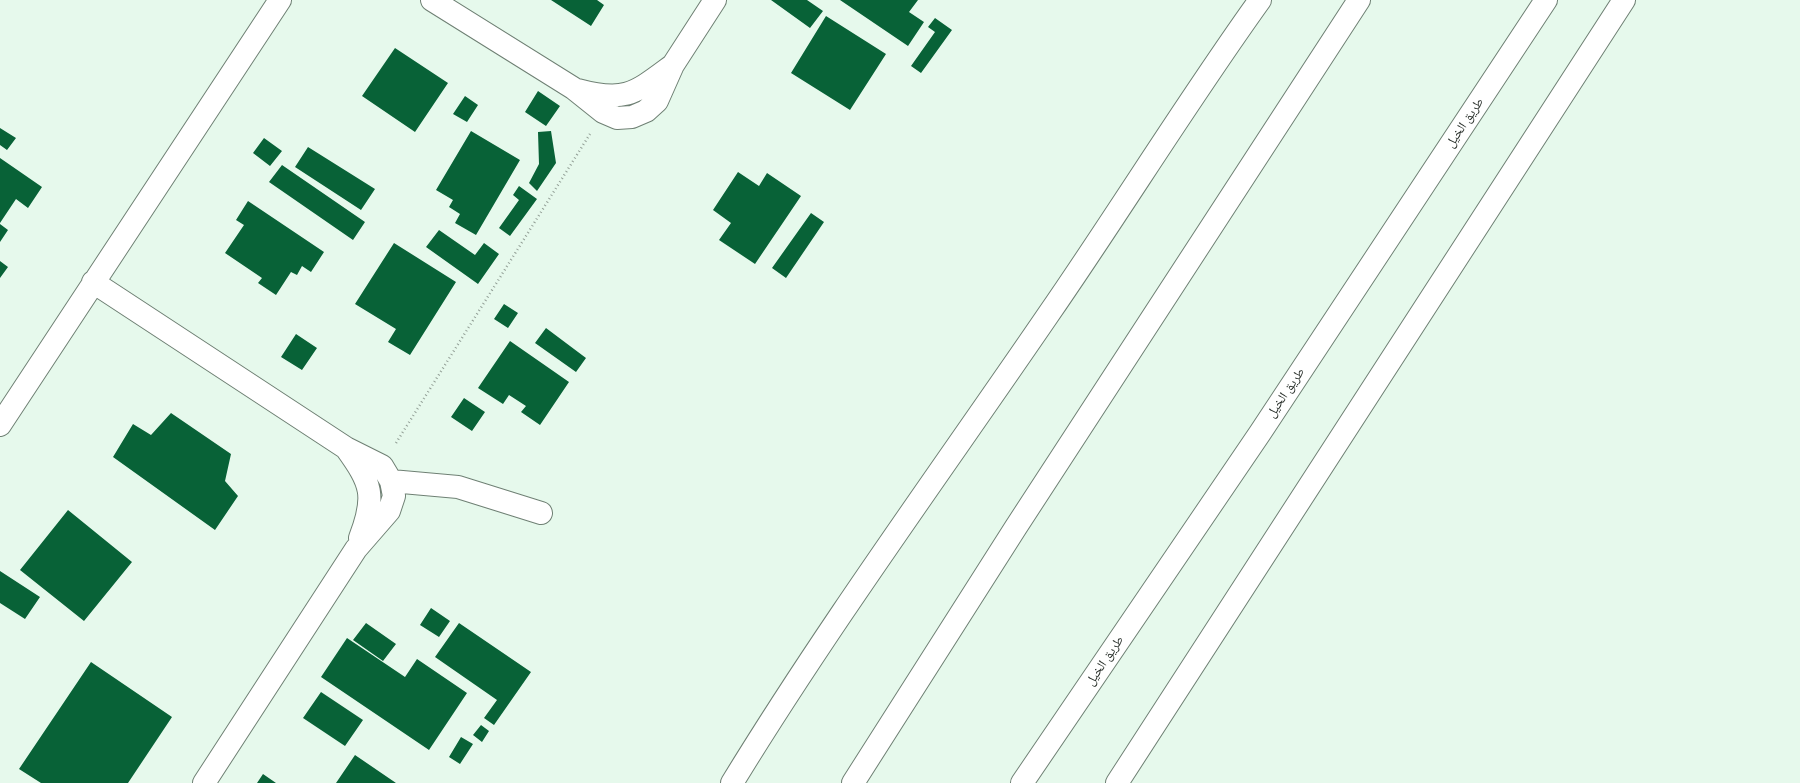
<!DOCTYPE html>
<html>
<head>
<meta charset="utf-8">
<style>
  body { margin:0 }
  canvas { display:block; background:#e6f9ec }
</style>
</head>
<body>
<canvas width="1800" height="783"></canvas>
<script>
const ctx = document.querySelector('canvas').getContext('2d');
ctx.lineJoin = 'round';
function fillPath(path, color) { ctx.fillStyle = color; ctx.fill(path, 'evenodd'); }
function strokePath(path, color, width, dash) { ctx.strokeStyle = color; ctx.lineWidth = width; ctx.lineCap = dash ? 'butt' : 'round'; ctx.setLineDash(dash || []); ctx.stroke(path); }
function write(font, color, halo, rows, align = 'center') {
  ctx.font = font + ' "Varela Round","Noto Naskh Arabic",sans-serif'; ctx.lineWidth = 4; ctx.setLineDash([]); ctx.textBaseline = 'middle'; ctx.strokeStyle = halo; ctx.fillStyle = color; for (const [text, x, y, turn = 0] of rows) {
    ctx.save(); ctx.translate(x, y); ctx.rotate((+turn || 0) * Math.PI / 180); ctx.textAlign = isNaN(turn) ? turn : align; if (halo) ctx.strokeText(text, 0, 0); ctx.fillText(text, 0, 0); ctx.restore();
  }
}
fillPath(new Path2D(`
  M551,0h46l7,5 -13,21z
  M771,0h36l16,11 -13,17z
  M840,0h78l-9,12 15,10 -16,24z
  M826,16l60,38 -36,56 -59,-37z
  M935,18l17,12 -31,43 -10,-7 24,-34 -7,-5z
  M395,48l53,35 -33,49 -53,-36z
  M538,91l22,15 -14,20 -21,-14z
  M465,96l13,9 -11,17 -14,-8z
  M0,128l16,10 -9,12 -7,-5z
  M471,131l49,29 -44,75 -21,-12 5,-9 -11,-7 4,-7 -17,-10z
  M551,131l5,32 -19,28 -8,-8 10,-19 -1,-32z
  M264,138l18,13 -12,15 -17,-13z
  M308,147l67,42 -14,21 -66,-43z
  M0,158l42,29 -14,21 -12,-9 -16,24z
  M282,165l83,57 -12,18 -84,-58z
  M738,172l21,14 8,-13 34,23 -46,68 -36,-24 12,-17 -18,-13z
  M519,186l18,13 -27,37 -11,-8 20,-28 -6,-5z
  M248,201l76,51 -13,20 -9,-6 -5,9 -6,-3 -15,23 -18,-12 4,-5 -37,-25 19,-28 -8,-5z
  M811,213l13,9 -38,56 -14,-10z
  M0,224l8,6 -8,12z
  M439,230l36,25 9,-12 15,11 -21,30 -52,-37z
  M394,243l62,39 -46,73 -22,-13 8,-13 -41,-25z
  M0,261l8,6 -8,11z
  M504,304l14,9 -10,15 -14,-9z
  M546,328l40,30 -10,14 -41,-29z
  M296,334l21,14 -15,22 -21,-13z
  M510,341l59,41 -29,43 -19,-13 5,-6 -17,-11 -6,9 -25,-16z
  M464,398l21,14 -13,19 -21,-14z
  M171,413l60,41 -6,27 13,15 -23,34 -102,-73 20,-33 18,11z
  M68,510l64,52 -48,59 -64,-51z
  M0,571l40,26 -15,22 -25,-16z
  M431,608l19,13 -11,16 -19,-12z
  M366,623l30,21 -13,17 -30,-21z
  M459,623l72,49 -37,53 -10,-7 13,-18 -62,-43z
  M347,638l58,39 12,-18 50,34 -38,57 -108,-73z
  M91,662l81,55 -44,66h-87l-22,-14z
  M321,692l42,28 -18,26 -42,-28z
  M481,725l8,6 -7,11 -9,-7z
  M461,737l12,7 -13,20 -11,-7z
  M355,755l41,28h-60z
  M263,774l13,9h-19z`), '#086237');
const street = new Path2D(`
  M432,0l141,88 30,24 14,6 15,-1 14,-6 11,-10 16,-36 42,-65
  M578,90c48,13 57,3 95,-25
  M93,282l253,166 36,18 9,15 3,15 -5,15 -33,38 -152,234
  M0,425l280,-425
  M346,448c26,36 30,48 14,90
  M391,481l67,6 83,26`);
const highway = new Path2D(`
  M732,783c98,-160 210,-313 316,-468 72,-104 138,-212 212,-315
  M853,783l163,-256 343,-527
  M1022,783l238,-350 286,-433
  M1117,783l507,-783`);
strokePath(street, '#6f8074', 24);
strokePath(highway, '#6f8074', 24);
strokePath(new Path2D(`
  M396,443l194,-309`), '#93a097', 2.5, [1, 3]);
strokePath(street, '#fff', 22);
strokePath(highway, '#fff', 22);
write('13px', '#282f2a', '#fff', [
  ["طريق الخيل",1465,123,-56],
  ["طريق الخيل",1286,393,-56],
  ["طريق الخيل",1105,661,-56]
]);
</script>
</body>
</html>
